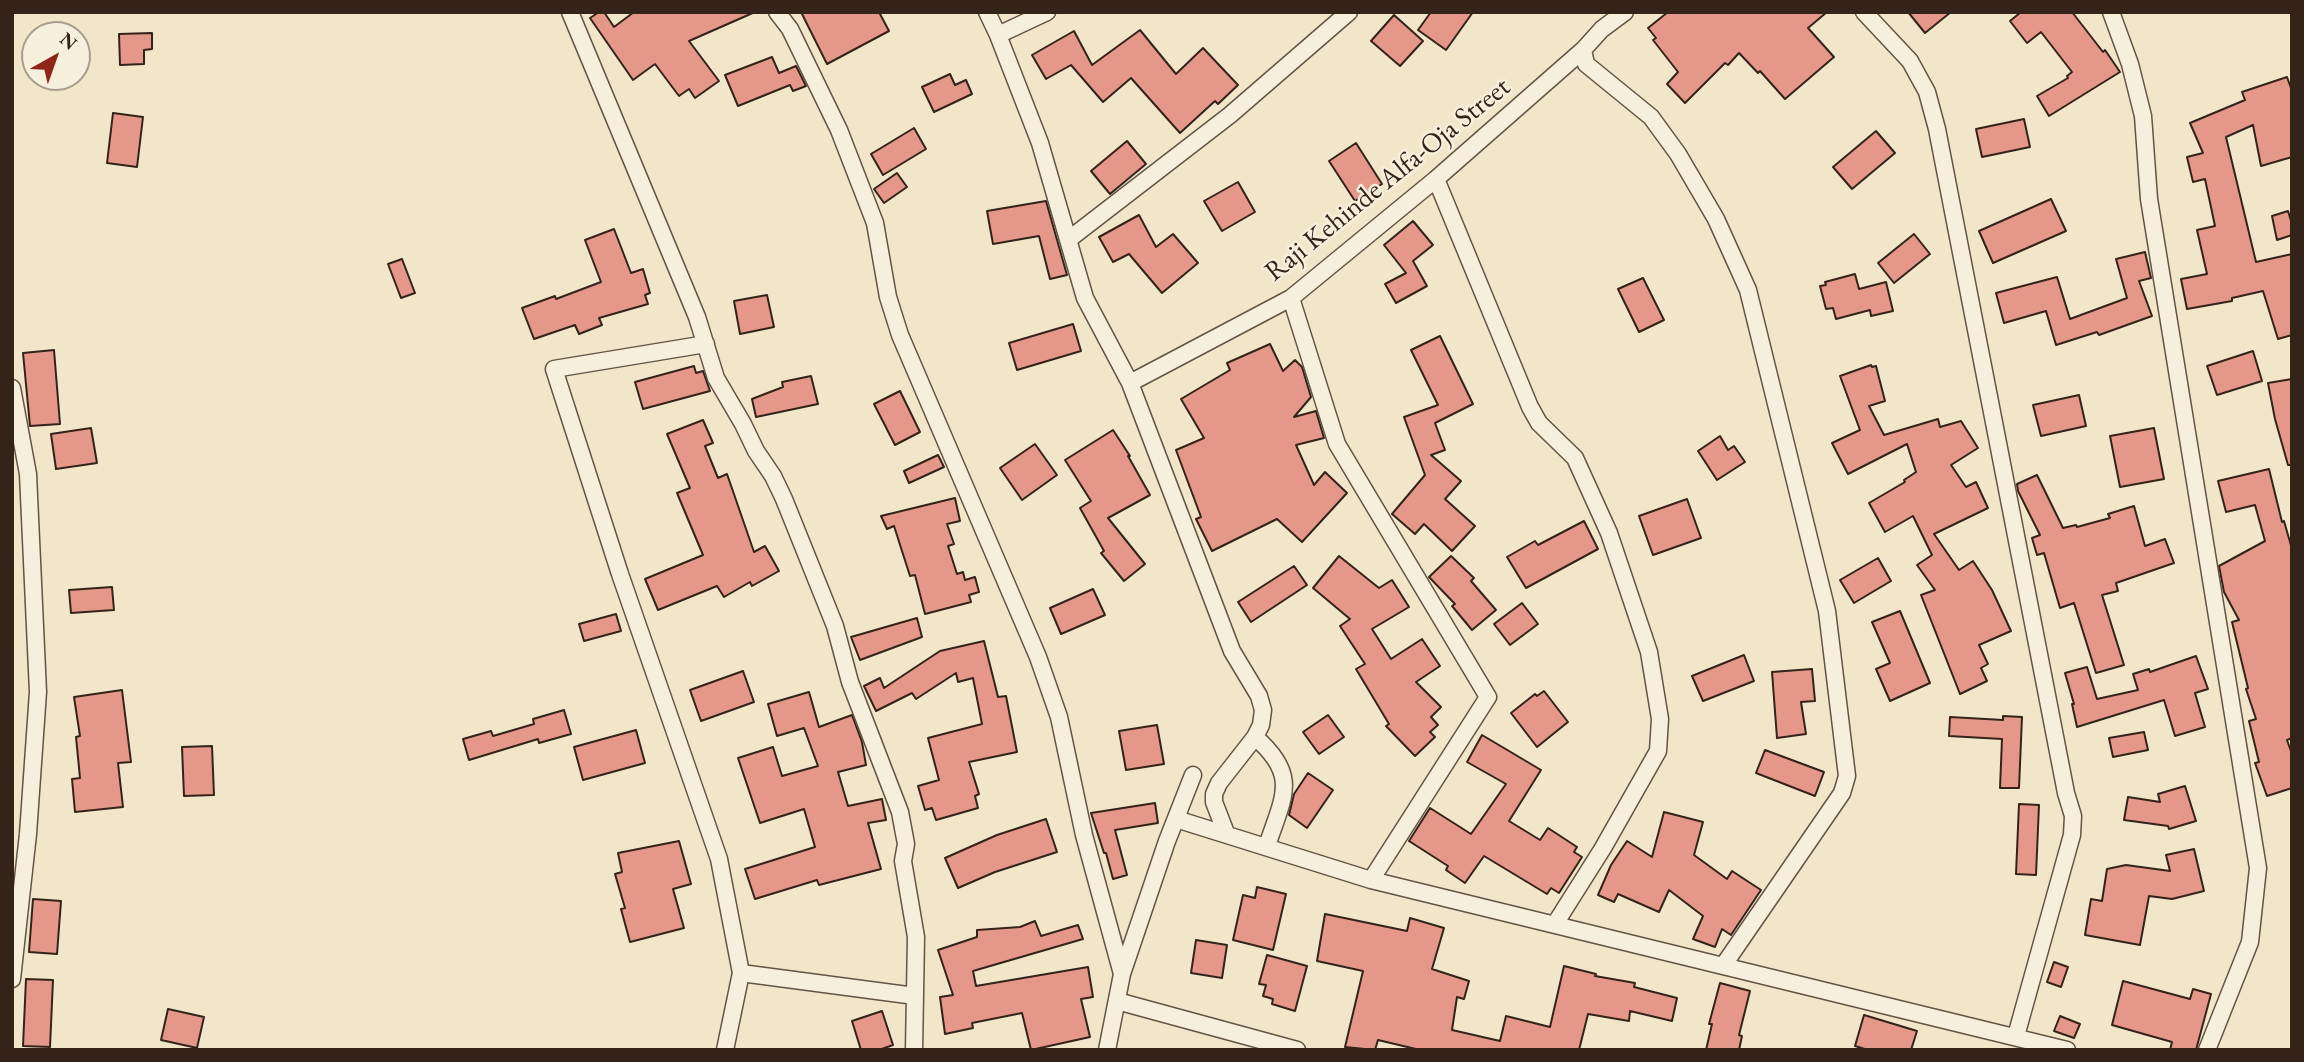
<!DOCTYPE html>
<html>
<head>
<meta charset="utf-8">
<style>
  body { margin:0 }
  #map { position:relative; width:2304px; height:1062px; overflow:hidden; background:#f1e6c9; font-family:"EB Garamond",serif }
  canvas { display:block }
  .frame { position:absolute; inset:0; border:14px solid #342319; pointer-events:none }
  .north { position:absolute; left:21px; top:21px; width:70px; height:70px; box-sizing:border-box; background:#f6efdc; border:2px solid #a89d8e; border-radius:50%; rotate:40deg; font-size:19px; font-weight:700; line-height:28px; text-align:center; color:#342319 }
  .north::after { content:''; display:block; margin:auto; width:24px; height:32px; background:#8f2418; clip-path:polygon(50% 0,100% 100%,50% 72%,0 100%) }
</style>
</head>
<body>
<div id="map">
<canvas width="2304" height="1062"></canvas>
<div class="frame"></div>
<div class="north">N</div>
</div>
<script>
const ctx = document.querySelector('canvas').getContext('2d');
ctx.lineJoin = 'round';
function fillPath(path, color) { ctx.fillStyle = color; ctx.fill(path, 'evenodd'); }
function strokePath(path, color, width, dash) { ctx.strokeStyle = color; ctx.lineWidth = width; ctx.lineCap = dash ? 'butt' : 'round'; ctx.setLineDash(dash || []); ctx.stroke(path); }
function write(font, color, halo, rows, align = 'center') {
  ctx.font = font + ' "EB Garamond",serif'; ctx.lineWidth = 5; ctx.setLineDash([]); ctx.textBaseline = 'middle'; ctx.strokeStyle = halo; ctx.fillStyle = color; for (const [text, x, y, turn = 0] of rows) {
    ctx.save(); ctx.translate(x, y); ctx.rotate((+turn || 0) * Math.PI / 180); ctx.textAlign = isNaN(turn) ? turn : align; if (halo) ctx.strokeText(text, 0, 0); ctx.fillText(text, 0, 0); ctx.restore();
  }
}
const building = new Path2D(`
  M599,12h5l10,15 20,-15h121l-66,29 30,40 -24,17 -6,-9 -10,7 -24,-32 -22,16 -43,-62z
  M801,12h78l10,19 -62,33z
  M1431,12h42l-27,38 -28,-20z
  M1668,12h159l-19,16 26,29 -49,42 -25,-28 -2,2 -19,-20 -11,12 -3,-2 -40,40 -18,-19 11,-12 -25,-32 3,-2 -8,-10z
  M1908,12h43l-26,21z
  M2021,12h51l31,40 2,-2 15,22 -71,44 -12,-20 31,-18 -1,-2 5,-4 -31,-40 -14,11 -17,-22z
  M1394,15l29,26 -23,25 -29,-25z
  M1140,30l36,44 27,-26 35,37 -20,19 -3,-3 -35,32 -49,-55 -28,24 -32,-37 -25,14 -14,-24 42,-24 18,34z
  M152,33v16l-8,1v14l-24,1 -1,-31z
  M772,57l7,16 17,-7 10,20 -13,5 -3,-6 -52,21 -13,-31z
  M950,74l5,11 11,-5 6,14 -38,18 -12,-25z
  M2287,77l5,14v66l-31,9 -8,-41 -27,12 30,125 36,-8v81l-14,4 -15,-48 -31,7v3l-45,8 -6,-30 26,-5 -10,-44 18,-4 -10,-47 -12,3 -6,-25 16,-4 -13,-30 55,-23 -3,-8z
  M113,113l30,4 -6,50 -30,-4z
  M2024,119l6,28 -48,10 -6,-28z
  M914,128l12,21 -43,26 -12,-21z
  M1876,131l19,22 -43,36 -19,-22z
  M1127,141l19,23 -36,30 -19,-23z
  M1356,143l26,41 -27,17 -26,-40z
  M897,173l10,14 -23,16 -10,-14z
  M1238,182l17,30 -33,19 -18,-30z
  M2051,199l15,32 -73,32 -14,-32z
  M1046,201l21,74 -17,4 -11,-43 -46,8 -6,-33z
  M2288,211l4,13v11l-15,5 -5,-24z
  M1139,215l17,32 17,-13 25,29 -36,30 -33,-39 -16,8 -14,-25z
  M1413,221l20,24 -20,16 14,25 -31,17 -11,-19 21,-11 -22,-28z
  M614,229l17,44 12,-4 7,24 -5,2 3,9 -49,14 3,7 -23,9 -4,-9 -41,14 -12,-31 33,-12 1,3 45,-17 -16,-42z
  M1914,234l16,20 -36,29 -16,-20z
  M2145,252l6,26 -12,3 13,35 -53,19 -2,-3 -41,13 -10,-34 -42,12 -8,-30 61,-16 13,42 57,-21 -11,-39z
  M402,259l13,34 -14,5 -13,-34z
  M1855,274l4,15 27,-7 7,29 -22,5 -1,-6 -34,9 -3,-11 -7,1 -6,-23 6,-1 -1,-3z
  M1643,278l21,42 -25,12 -21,-43z
  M767,295l7,32 -34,7 -6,-33z
  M1073,324l8,27 -64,19 -8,-27z
  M1440,336l33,68 -38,19 10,27 -14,5 30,26 -16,18 30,27 -23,25 -28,-27 -9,10 -23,-20 33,-39 -21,-58 34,-12 -27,-55z
  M1270,344l13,27 12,-11 7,7 9,30 -17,20 22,-6 8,27 -28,7 18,40 11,-13 22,21 -45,49 -25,-23 -65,32 -16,-32 5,-2 -25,-67 28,-12 -23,-39 49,-29 -3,-7z
  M54,350l6,74 -30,2 -7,-73z
  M2253,351l9,30 -45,14 -10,-29z
  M1871,365l1,2 4,-1 9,35 -16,5 15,29 54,-16 2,8 21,-6 17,27 -27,17 15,22 10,-5 12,26 -54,26 25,36 14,-9 19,29 19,41 -32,14 9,19 -7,4 6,13 -27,13 -39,-99 14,-5 -18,-25 15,-10 -19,-39 -28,16 -16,-29 36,-21 -1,-2 12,-8 -9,-28 -59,30 -16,-31 28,-13 -20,-54z
  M694,366l2,7 7,-2 7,20 -67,18 -8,-27z
  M811,376l7,28 -62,13 -4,-18 31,-12 -1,-5z
  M2292,379v86h-4l-13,-46 -7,-36z
  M900,391l20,41 -25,13 -21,-41z
  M2079,395l7,31 -45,10 -8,-31z
  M703,420l10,23 -8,3 13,32 9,-4 27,78 11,-6 14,25 -27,15 -2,-4 -26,15 -7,-11 -59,24 -13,-31 58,-24 -26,-62 13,-5 -23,-54z
  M91,428l6,35 -41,6 -5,-35z
  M2154,428l10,51 -44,8 -10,-51z
  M1113,430l17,26h-2l22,39 -42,23 37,46 -21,17 -23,-28 3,-2 -24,-43 11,-7 -26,-41z
  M1720,436l8,14 6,-4 11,16 -28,18 -19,-29z
  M1035,444l22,31 -35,25 -22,-32z
  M938,455l6,12 -35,16 -5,-12z
  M2269,469l13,53 2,-1 8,28v189l-5,2 5,14v34l-25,8 -12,-33 4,-1 -10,-41 7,-2 -10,-30 2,-1 -16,-66 7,-2 -15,-28 -5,-26 46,-25 -10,-36 -29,7 -8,-31z
  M2037,475l26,53 13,-3 1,2 33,-9 -2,-4 26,-8 11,40 20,-7 9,24 -58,20 2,8 -16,4 22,70 -28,8 -22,-70 -14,5 -16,-55 -7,2 -5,-17 8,-3 -22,-44 -1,-7z
  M955,498l5,23 -13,3 7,20 -6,2 9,28 6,-2 2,8 10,-3 4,15 -10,3 2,7 -46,12 -10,-39 -5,1 -16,-50 -7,3 -6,-13z
  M1687,499l14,39 -48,17 -14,-39z
  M1584,521l14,28 -72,39 -19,-31 28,-16 3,4z
  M1339,556l40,32 13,-8 17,27 -37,22 19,30 31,-20 18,27 -24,16 25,25 -10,10 7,8 -8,7 5,5 -20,19 -29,-30 3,-2 -33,-55 9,-5 -25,-38 10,-7 -37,-31z
  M1451,556l23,22 -3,3 25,29 -24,20 -20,-24 3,-2 -26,-27z
  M1878,558l13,23 -37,22 -14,-23z
  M1294,566l13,19 -56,37 -13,-20z
  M112,587l2,23 -43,3 -2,-23z
  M1093,589l12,26 -44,19 -11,-26z
  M1522,603l16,21 -28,21 -16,-21z
  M1900,611l30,72 -40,18 -14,-32 14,-6 -18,-41z
  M616,614l5,17 -37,10 -5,-17z
  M917,618l5,19 -62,23 -9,-23z
  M984,641l14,56 8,-1 11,56 -48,10 10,32 -4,2 3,12 -42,12 -4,-12 -7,2 -7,-24 21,-6 -11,-42 54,-14 -9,-46 -15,4 -2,-9 -40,26 -4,-6 -36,18 -12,-25 16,-8 4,10 56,-37z
  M1744,655l10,26 -51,20 -11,-25z
  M2196,656l12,33 -13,4 10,34 -30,9 -11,-36 -87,27 -5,-23h2l-9,-31 22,-6 10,32 41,-9 -5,-16 16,-5 1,3z
  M1812,669l3,32 -14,1 5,32 -29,4 -5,-66z
  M743,671l11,31 -53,19 -11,-31z
  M122,690l9,72 -13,1 5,44 -48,5 -3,-33 8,-1 -4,-41 4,-1 -6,-39z
  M1544,691l24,31 -31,25 -26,-34 24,-19 2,2z
  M809,692l10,35 33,-12 10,27 4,23 -28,7 10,34 34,-7 4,21 -18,3 13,46 -62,16 -2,-5 -62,19 -10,-30 70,-22 -11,-38 -44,14 -22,-65 35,-11 9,29 36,-10 -14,-38 -27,8 -9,-32z
  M564,710l7,24 -32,9 -1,-4 -69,21 -6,-21 28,-8 2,5 41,-12 -1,-5z
  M1328,715l16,22 -25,17 -16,-22z
  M2003,716l19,1 -3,71h-19l2,-49 -53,-3 1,-19 53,3z
  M1157,725l7,39 -38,6 -7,-39z
  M636,730l9,33 -62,17 -9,-33z
  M2144,732l4,18 -35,7 -4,-19z
  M1482,735l59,35 -32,51 31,19 8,-12 29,19 -3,5 8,5 -23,36 -8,-5 -4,6 -63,-38 -19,27 -19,-13 2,-4 -39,-25 21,-33 41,26 35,-50 -39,-22z
  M212,746l2,49 -30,1 -2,-49z
  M1765,750l59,22 -9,24 -59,-23z
  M1308,773l25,17 -26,38 -18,-13 5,-21z
  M2185,786l11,35 -27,8 -1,-3 -44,-6 4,-23 32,5 -2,-8z
  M1155,803l3,20 -43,7 12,45 -14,4 -7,-26h-2l-13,-40z
  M2019,804l20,1 -3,70 -20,-1z
  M1664,812l39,10 -9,33 33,24 5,-8 29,19 -30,45 -9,-6 -7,18 -22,-8 10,-23 -34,-26 -10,22 -41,-18 -4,8 -16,-7 13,-30 16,-24 25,16z
  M1046,819l11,33 -62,20 -37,16 -13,-30 52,-23z
  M679,841l12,43 -18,5 11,39 -54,14 -9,-33 4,-1 -10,-34 7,-2 -4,-19z
  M2194,849l10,42 -32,8 -23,-3 -9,49 -55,-10 6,-36 11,2 5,-32 19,-4 44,6 -4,-16z
  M1257,887l29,7 -13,56 -40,-10 10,-45 12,3z
  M33,899l28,2 -4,53 -28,-2z
  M1325,914l82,17 3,-13 34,10 -12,41 37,12 -5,18 -7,-2 -5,33 48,11 6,-25 44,11 14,-61 32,8 -1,2 40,7 -1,4 43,11 -5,23 -42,-10 -1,10 -41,-7 -9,36h-159l-42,-10 -3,10 -30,-3 18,-76 -46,-10z
  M1035,921l6,15 37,-11 5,14 -110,32 3,15 112,-19 5,30 -12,2 9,38 -59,13 -9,-37 -50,10 1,5 -28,6 -5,-37 13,-2 -15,-45 39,-13v-7l43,-3z
  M1196,940l31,5 -5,33 -31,-5z
  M1267,955l40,11 -12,45 -23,-7 1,-5 -10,-3 3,-11 -7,-1z
  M2054,962l14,5 -7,20 -14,-5z
  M26,979l27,1 -3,67 -27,-1z
  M2123,981l67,18 3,-10 18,5 -15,56h-26l2,-8 -60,-17z
  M1720,983l30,8 -11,44 3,1 -3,14h-33l6,-26h-3z
  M168,1009l36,8 -7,31 -36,-8z
  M882,1011l11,34 -14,5h-18l-9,-29z
  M1864,1015l53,16 -6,19h-43l-13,-4z
  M2060,1016l20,8 -6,14 -20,-7z`);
fillPath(building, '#e59889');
strokePath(building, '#342319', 2);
const minor = new Path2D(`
  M570,12l127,305 19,61 27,46 13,27 17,25 11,23 51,127 15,56 50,130 6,32 -3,17 13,76 -2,113
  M777,12l13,17 49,101 36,93 13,74 12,38 138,322 21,60 25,118 38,139
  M987,12l11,23
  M1047,12l-49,23 42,108 45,155 45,85 102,268 27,45 4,14 -2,15 -6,12 -36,46 -5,11v8l12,31
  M1864,12l46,49 17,31 10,37 129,664 7,23 -1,19 -56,201
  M2111,12l19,52 13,52 6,83 109,669 -8,74 -43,108
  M1583,50l3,14 65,53 27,37 38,65 32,71 79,321 20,165 -5,17 -119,173
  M1436,179l94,228 9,16 36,35 34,75 40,119 11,67 -2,32 -55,97 -48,76
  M1068,240l162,-125 119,-103
  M1291,298l46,146 151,253 -117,183
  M706,344l-152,25 66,205 99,285 22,114 -16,77
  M1130,383l161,-85 145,-119 147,-129 19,-21 23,-17
  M12,388l16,86 10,218 -10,142 -16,145
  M1255,737c45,39 28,60 12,109
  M1176,819l195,61 696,170
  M741,973l174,23
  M1117,1001l180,49
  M1107,1050l15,-76 45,-133 26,-66`);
strokePath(minor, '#635445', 19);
strokePath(minor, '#f6efdc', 16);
write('28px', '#342319', '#f6efdc', [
  ["Raji Kehinde Alfa-Oja Street",1388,180,-39]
]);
</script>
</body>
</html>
